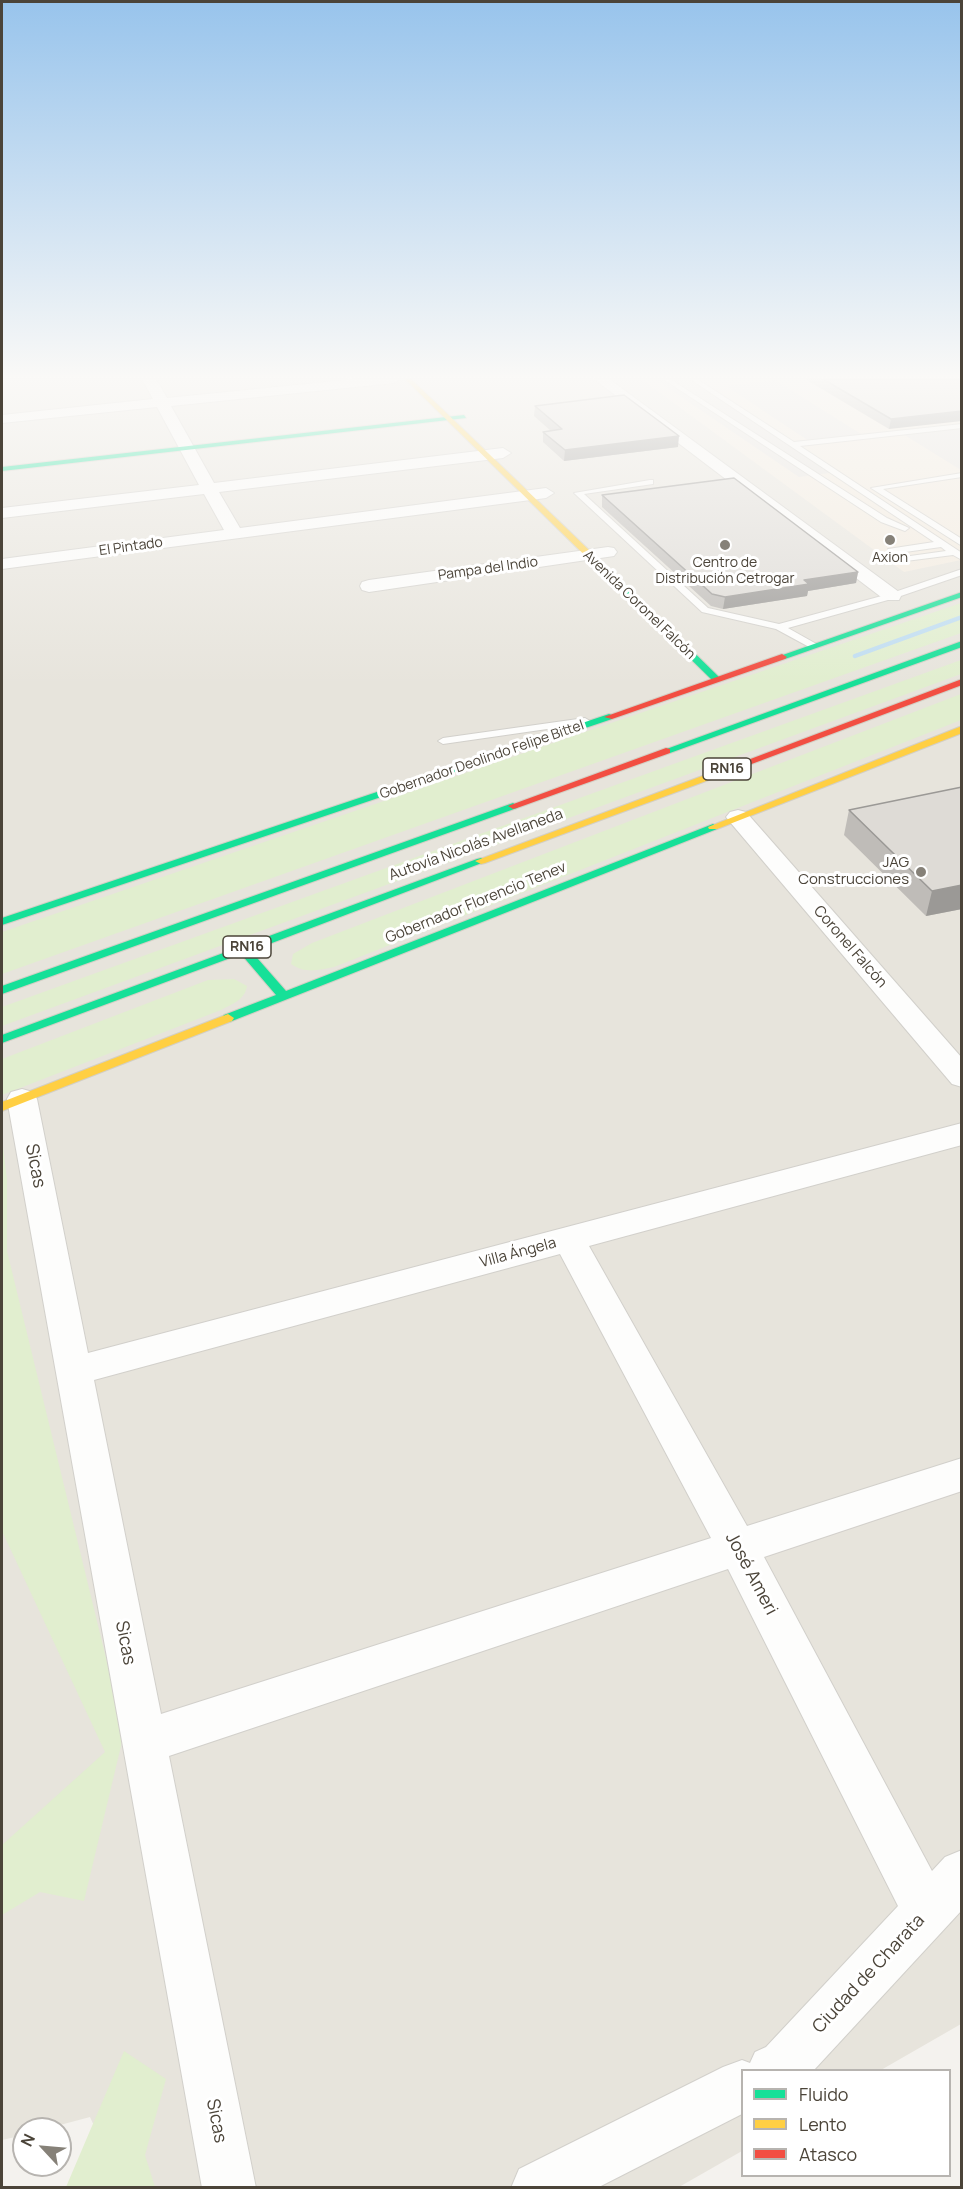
<!DOCTYPE html>
<html>
<head>
<meta charset="utf-8">
<style>
  body { margin:0 }
  #map { position:relative; width:963px; height:2189px; overflow:hidden; background:#f4f2ee; font-family:Manrope,sans-serif }
  canvas { display:block }
  .frame { position:absolute; inset:0; border:3px solid #4b4439; pointer-events:none }
  .legend { position:absolute; left:741px; top:2069px; width:210px; height:108px; box-sizing:border-box; background:#fff; border:2px solid #b7b4b0; margin:0; padding:8px 10px; list-style:none; font-size:18px; color:#4b4439 }
  .legend li { display:flex; align-items:center; gap:12px; height:30px }
  .legend b { width:30px; border:2px solid #b7b4b0 }
  .north { position:absolute; left:12px; top:2117px; width:60px; height:60px; box-sizing:border-box; background:#fff; border:2px solid #b7b4b0; border-radius:50%; rotate:296deg; font-size:16px; font-weight:700; line-height:24px; text-align:center; color:#4b4439 }
  .north::after { content:''; display:block; margin:auto; width:21px; height:27px; background:#868178; clip-path:polygon(50% 0,100% 100%,50% 72%,0 100%) }
</style>
</head>
<body>
<div id="map">
<canvas width="963" height="2189"></canvas>
<div class="frame"></div>
<ul class="legend">
<li><b style="height:8px;background:#16e098"></b>Fluido</li>
<li><b style="height:8px;background:#ffcf43"></b>Lento</li>
<li><b style="height:8px;background:#f24e42"></b>Atasco</li>
</ul>
<div class="north">N</div>
</div>
<script>
const ctx = document.querySelector('canvas').getContext('2d');
ctx.lineJoin = 'round';
function fillPath(path, color) { ctx.fillStyle = color; ctx.fill(path, 'evenodd'); }
function strokePath(path, color, width, dash) { ctx.strokeStyle = color; ctx.lineWidth = width; ctx.lineCap = dash ? 'butt' : 'round'; ctx.setLineDash(dash || []); ctx.stroke(path); }
function write(font, color, halo, rows, align = 'center') {
  ctx.font = font + ' Manrope,sans-serif'; ctx.lineWidth = 6; ctx.setLineDash([]); ctx.textBaseline = 'middle'; ctx.strokeStyle = halo; ctx.fillStyle = color; for (const [text, x, y, turn = 0] of rows) {
    ctx.save(); ctx.translate(x, y); ctx.rotate((+turn || 0) * Math.PI / 180); ctx.textAlign = isNaN(turn) ? turn : align; if (halo) ctx.strokeText(text, 0, 0); ctx.fillText(text, 0, 0); ctx.restore();
  }
}
fillPath(new Path2D(`
  M2,379h959v1645l-80,46h-139v81l-63,36h-557l-32,-70 -45,12h-21v6l-22,5z`), '#e7e4dc');
fillPath(new Path2D(`
  M641,379h320v181l-57,12z`), '#f3ebdf');
fillPath(new Path2D(`
  M961,603v30l-959,341v-42z
  M961,660v14l-959,352v-19z
  M961,694v26l-627,247c-16,3 -28,7 -43,-3l2,-10 19,-11z
  M234,979l13,7c-2,14 -15,18 -26,24l-219,85v-36l206,-79z
  M2,1139l5,40v72l106,436 13,38 -42,176 -44,-9 -38,23v-70l103,-93 -103,-221z
  M124,2051l42,28 -21,76 10,32h-89z`), '#e1eecf');
fillPath(new Path2D(`
  M655,379h39l143,93 -38,5z
  M775,380l86,54 -52,7 -83,-55z
  M961,428v42l-58,-36z`), '#e6e3df');
strokePath(new Path2D(`
  M855,656l107,-39`), '#c0ddf1', 4.5);
const lane = new Path2D(`
  M663,379h7l217,139 22,10 -4,3 -24,-9z
  M690,379h7l97,63 168,-18v4l-162,18 162,107v7l-9,-5 -55,7 -10,-9v-4l46,-7zM941,547l5,4 -43,6 -5,-4z
  M962,473v4l-79,12 79,50v7l-91,-58z
  M650,480h3v4l-69,10 124,114 71,16 110,-30 73,-25v6l-67,23 -107,30 32,18 -9,2 -35,-19 -74,-17 -128,-119z
  M585,718l5,3 -1,2 -146,21 -5,-3 5,-3z`);
const street = new Path2D(`
  M142,379h14l11,19 189,-19h45l-7,4 -223,23 43,77 289,-35 8,5 -8,5 -284,34 21,36 306,-40 8,5 -8,5 -544,71v-10l222,-29 -20,-36 -202,24v-10l197,-23 -42,-78 -155,16v-8l151,-16z
  M594,379h15l290,213 2,4 -2,4h-14z
  M608,547l6,1 3,4 -3,4 -245,36 -7,-2 -2,-4 2,-4 7,-2z
  M738,810l8,2 216,246v29l-10,-3 -222,-262 -4,-5 4,-5z
  M22,1089l11,3 4,7 51,254 874,-230v22l-373,101 158,280 215,-68v33l-198,66 168,314 13,-14 17,-7v60l-148,160h-72v44l-145,74h-86l8,-19 204,-102 19,-7 8,3 5,-11 11,-5 132,-141 -170,-337 -559,187 87,432h-54l-195,-1089 4,-7zM560,1254l151,284 -550,176 -67,-334z`);
const fast = new Path2D(`
  M464,415l2,3 -464,53v-4z
  M611,577h6l102,100v4h-6l-102,-100z
  M962,592v5l-177,62 -8,-2z
  M962,641v6l-292,106h-8l-1,-2z
  M609,714l3,1v4l-610,206v-7z
  M513,803l5,3 -1,2 -515,186v-8z
  M713,824l5,3 -1,2 -485,192 -4,1 -6,-4 2,-3 52,-20 -35,-41 -239,89v-8l475,-176 4,-1 6,3 -236,90 35,40z`);
const slow = new Path2D(`
  M405,379h6l206,198v4h-6z
  M962,726v7l-245,96h-8l-1,-2z
  M729,766l4,1v4l-248,92 -4,1 -6,-3z
  M228,1014l6,4 -2,3 -230,90v-9z`);
const jam = new Path2D(`
  M782,654l5,3 -2,2 -173,60 -8,-2z
  M962,679v6l-229,86 -4,1 -5,-3z
  M666,748l4,1v4l-153,55 -4,1 -5,-3z`);
strokePath(lane, '#d2d0cb', 2);
strokePath(street, '#d2d0cb', 2);
strokePath(fast, '#d3cfc5', 2);
strokePath(slow, '#d3cfc5', 2);
strokePath(jam, '#d3cfc5', 2);
fillPath(lane, '#fdfdfc');
fillPath(street, '#fdfdfc');
fillPath(fast, '#16e098');
fillPath(slow, '#ffcf43');
fillPath(jam, '#f24e42');
fillPath(new Path2D(`
  M805,379h157l-73,50z
  M535,406l143,41 -114,14 -21,-19v-10l8,-1 -17,-15z
  M602,495l256,77 -2,11 -48,8 -1,5 -84,13 -12,-3 -109,-99z
  M962,787v122l-36,7 -82,-81 5,-25z`), '#bfbcb8');
fillPath(new Path2D(`
  M962,411v10l-73,8 2,-10z
  M679,436l-1,11 -114,14 1,-11z
  M858,572l-2,11 -48,8 -1,5 -84,13 2,-12 79,-17z
  M962,885v24l-36,7 6,-25z`), '#9b9996');
const building = new Path2D(`
  M823,379h139v32l-71,8z
  M624,395l55,41 -114,14 -22,-18 19,-3 -27,-23z
  M734,478l124,94 -54,8 5,4 -84,13 -13,-3 -110,-99z
  M962,787v98l-30,6 -83,-81z`);
fillPath(building, '#dedbd6');
strokePath(building, '#9b9996', 1.5);
const sky = ctx.createLinearGradient(0, 0, 0, 685);
sky.addColorStop(0, '#98c4ec');
sky.addColorStop(0.55, '#faf9f7');
sky.addColorStop(1, '#faf9f700');
ctx.fillStyle = sky;
ctx.fillRect(0, 0, 963, 685);
for (const [x, y, r, color] of [
  [890,540,6,"#868178"],
  [725,545,6,"#868178"],
  [921,872,6,"#868178"]
]) { const dot = new Path2D(); dot.arc(x, y, r, 0, 2 * Math.PI); ctx.fillStyle = color; ctx.fill(dot); strokePath(dot, '#fff', 2); }
write('14px', '#4b4439', '#fff', [
  ["El Pintado",131,547,-8],
  ["Pampa del Indio",488,569,-8],
  ["Avenida Coronel Falcón",639,605,44],
  ["Gobernador Deolindo Felipe Bittel",482,760,-19]
]);
write('14px', '#4b4439', '#fff', [
  ["Axion",890,558],
  ["Centro de",725,563],
  ["Distribución Cetrogar",725,579]
]);
for (const [x, y, w] of [
  [727,769,48],
  [247,947,48]
]) { const box = new Path2D(); box.roundRect(x - w / 2, y - 11, w, 22, 4.5); ctx.fillStyle = '#fff'; ctx.fill(box); strokePath(box, '#4b4439', 1.5); }
write('bold 14px', '#4b4439', null, [
  ["RN16",727,769],
  ["RN16",247,947]
]);
write('15px', '#4b4439', '#fff', [
  ["Autovía Nicolás Avellaneda",476,845,-20],
  ["Gobernador Florencio Tenev",476,903,-22],
  ["Coronel Falcón",850,947,49],
  ["Villa Ángela",518,1253,-15]
]);
write('15px', '#4b4439', '#fff', [
  ["JAG",909,863],
  ["Construcciones",909,880]
], 'right');
write('18px', '#4b4439', '#fff', [
  ["Sicas",35,1166,79],
  ["José Ameri",751,1574,62],
  ["Sicas",125,1643,79],
  ["Ciudad de Charata",869,1974,-47],
  ["Sicas",216,2121,79]
]);
</script>
</body>
</html>
